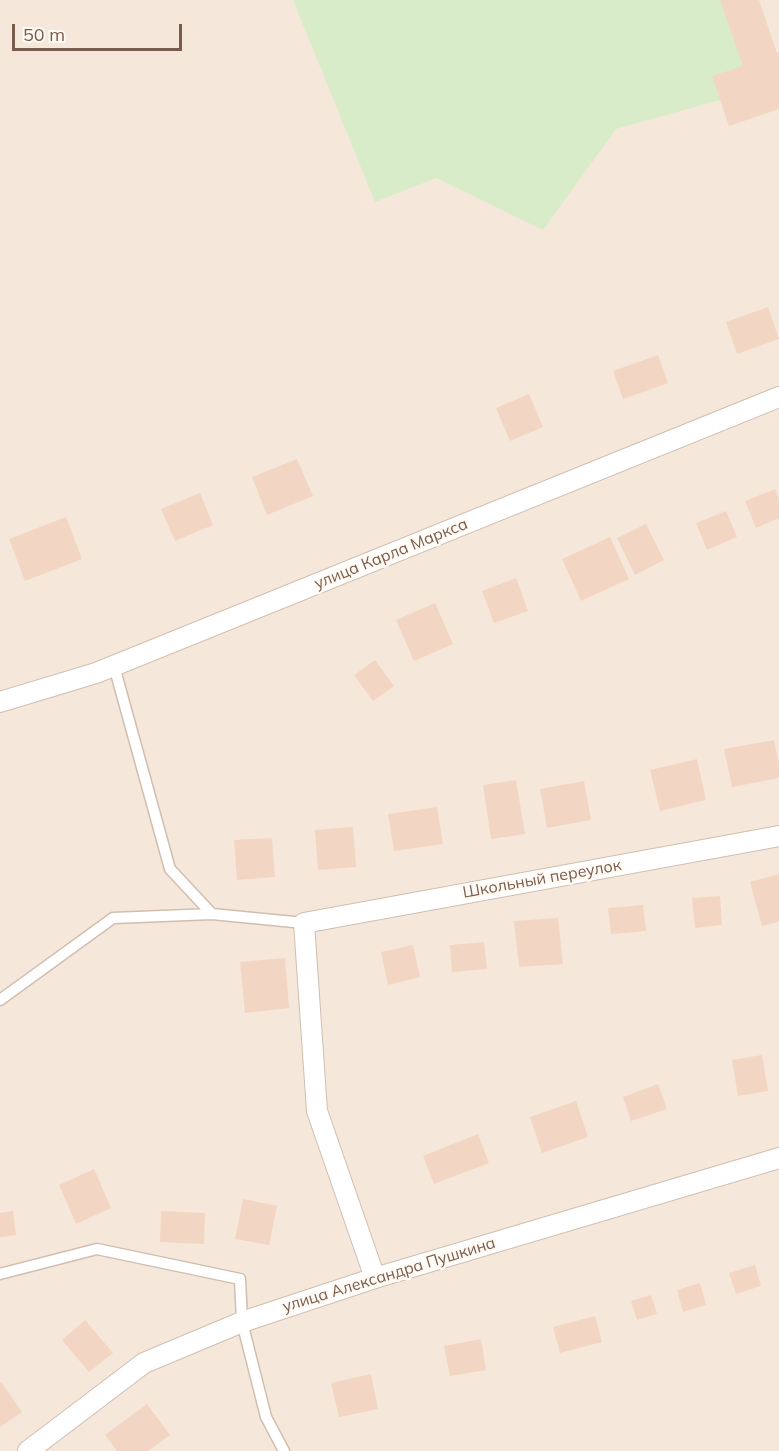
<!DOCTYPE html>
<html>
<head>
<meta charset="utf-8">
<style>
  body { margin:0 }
  #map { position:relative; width:779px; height:1451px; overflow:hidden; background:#fdf6ec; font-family:Mulish,sans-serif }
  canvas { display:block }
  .scale { position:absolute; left:12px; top:24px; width:170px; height:27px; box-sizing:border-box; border:3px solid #7a5c4d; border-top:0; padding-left:8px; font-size:18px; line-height:21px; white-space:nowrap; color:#7a5c4d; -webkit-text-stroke:4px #fffaf3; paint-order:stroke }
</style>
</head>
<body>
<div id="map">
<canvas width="779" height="1451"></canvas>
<div class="scale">50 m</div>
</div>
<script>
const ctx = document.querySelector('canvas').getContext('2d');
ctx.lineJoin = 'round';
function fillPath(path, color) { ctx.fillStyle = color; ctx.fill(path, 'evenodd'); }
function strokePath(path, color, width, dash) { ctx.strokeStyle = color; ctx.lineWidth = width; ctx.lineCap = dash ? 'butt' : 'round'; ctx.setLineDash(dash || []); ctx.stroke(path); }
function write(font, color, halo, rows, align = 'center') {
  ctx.font = font + ' Mulish,sans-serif'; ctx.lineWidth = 5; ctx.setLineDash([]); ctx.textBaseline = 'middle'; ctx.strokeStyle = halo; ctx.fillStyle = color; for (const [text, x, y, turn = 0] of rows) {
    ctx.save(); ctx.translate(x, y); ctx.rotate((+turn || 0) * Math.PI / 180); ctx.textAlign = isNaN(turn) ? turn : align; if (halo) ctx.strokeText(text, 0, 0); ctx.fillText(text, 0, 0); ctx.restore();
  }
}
fillPath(new Path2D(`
  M0,0h779v1451h-779z`), '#f5e8da');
fillPath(new Path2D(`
  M293,0h447l37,84 -161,45 -73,101 -107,-52 -61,24z`), '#d8ecc9');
fillPath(new Path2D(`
  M720,0h39l18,53 2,-1v57l-50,17 -17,-50 31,-10z
  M768,307l11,32 -42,15 -11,-32z
  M658,355l10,28 -45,16 -10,-28z
  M529,394l14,33 -33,14 -14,-33z
  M297,459l16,37 -46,19 -15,-38z
  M775,489l4,11v18l-23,10 -11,-27z
  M200,493l13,32 -38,16 -14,-32z
  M726,511l11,26 -30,13 -11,-27z
  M66,517l16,42 -57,22 -16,-42z
  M646,524l18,36 -29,15 -18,-37z
  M610,537l19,42 -48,22 -19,-42z
  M516,578l12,33 -34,12 -12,-32z
  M435,603l18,41 -39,17 -18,-41z
  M375,660l19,26 -21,15 -19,-26z
  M774,740l5,24v14l-47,9 -8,-38z
  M697,759l9,41 -46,11 -10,-41z
  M516,780l9,54 -34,5 -8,-54z
  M584,781l7,39 -44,8 -7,-39z
  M437,807l6,37 -49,7 -6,-37z
  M353,827l3,40 -38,3 -3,-40z
  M272,838l3,39 -38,3 -3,-40z
  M779,874v48l-17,4 -12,-44z
  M720,896l2,29 -27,3 -3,-30z
  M643,905l3,26 -35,3 -3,-26z
  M558,918l5,46 -44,3 -5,-46z
  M484,942l3,27 -35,3 -2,-27z
  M413,945l7,32 -32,8 -7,-33z
  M285,958l4,50 -44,5 -5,-51z
  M762,1055l6,36 -30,5 -6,-36z
  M658,1084l9,25 -36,12 -8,-24z
  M576,1101l12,36 -46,16 -12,-36z
  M478,1134l11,29 -55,21 -11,-28z
  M94,1169l17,39 -35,16 -17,-39z
  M243,1199l34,7 -8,39 -34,-6z
  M13,1211l3,24 -16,2v-24z
  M161,1211l44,2 -1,31 -44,-2z
  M755,1265l6,21 -25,8 -7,-21z
  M700,1283l6,22 -23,7 -6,-22z
  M651,1295l6,19 -20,6 -6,-19z
  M595,1316l7,26 -42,11 -7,-26z
  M85,1320l28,33 -24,19 -27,-32z
  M481,1339l5,31 -36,6 -6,-30z
  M371,1374l7,35 -39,8 -8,-34z
  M1,1382l21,30 -22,15v-44z
  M147,1404l23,31 -22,16h-31l-12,-16z`), '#f3d5c3');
const service = new Path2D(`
  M114,666l56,203 42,45 92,9
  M0,1000l113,-82 99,-4
  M0,1274l97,-25 143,30 2,43 24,95 18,34`);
const minor = new Path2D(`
  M0,702l96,-29 683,-276
  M375,1278l-58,-167 -13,-188 475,-87
  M28,1451l116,-88 98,-41 133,-44 404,-120`);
strokePath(service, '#d1beb0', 13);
strokePath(minor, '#d1beb0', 22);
strokePath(service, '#fff', 10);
strokePath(minor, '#fff', 20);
write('16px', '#7a5c4d', '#fffaf3', [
  ["улица Карла Маркса",391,554,-22],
  ["Школьный переулок",542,879,-10],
  ["улица Александра Пушкина",389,1275,-17]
]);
</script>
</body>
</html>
